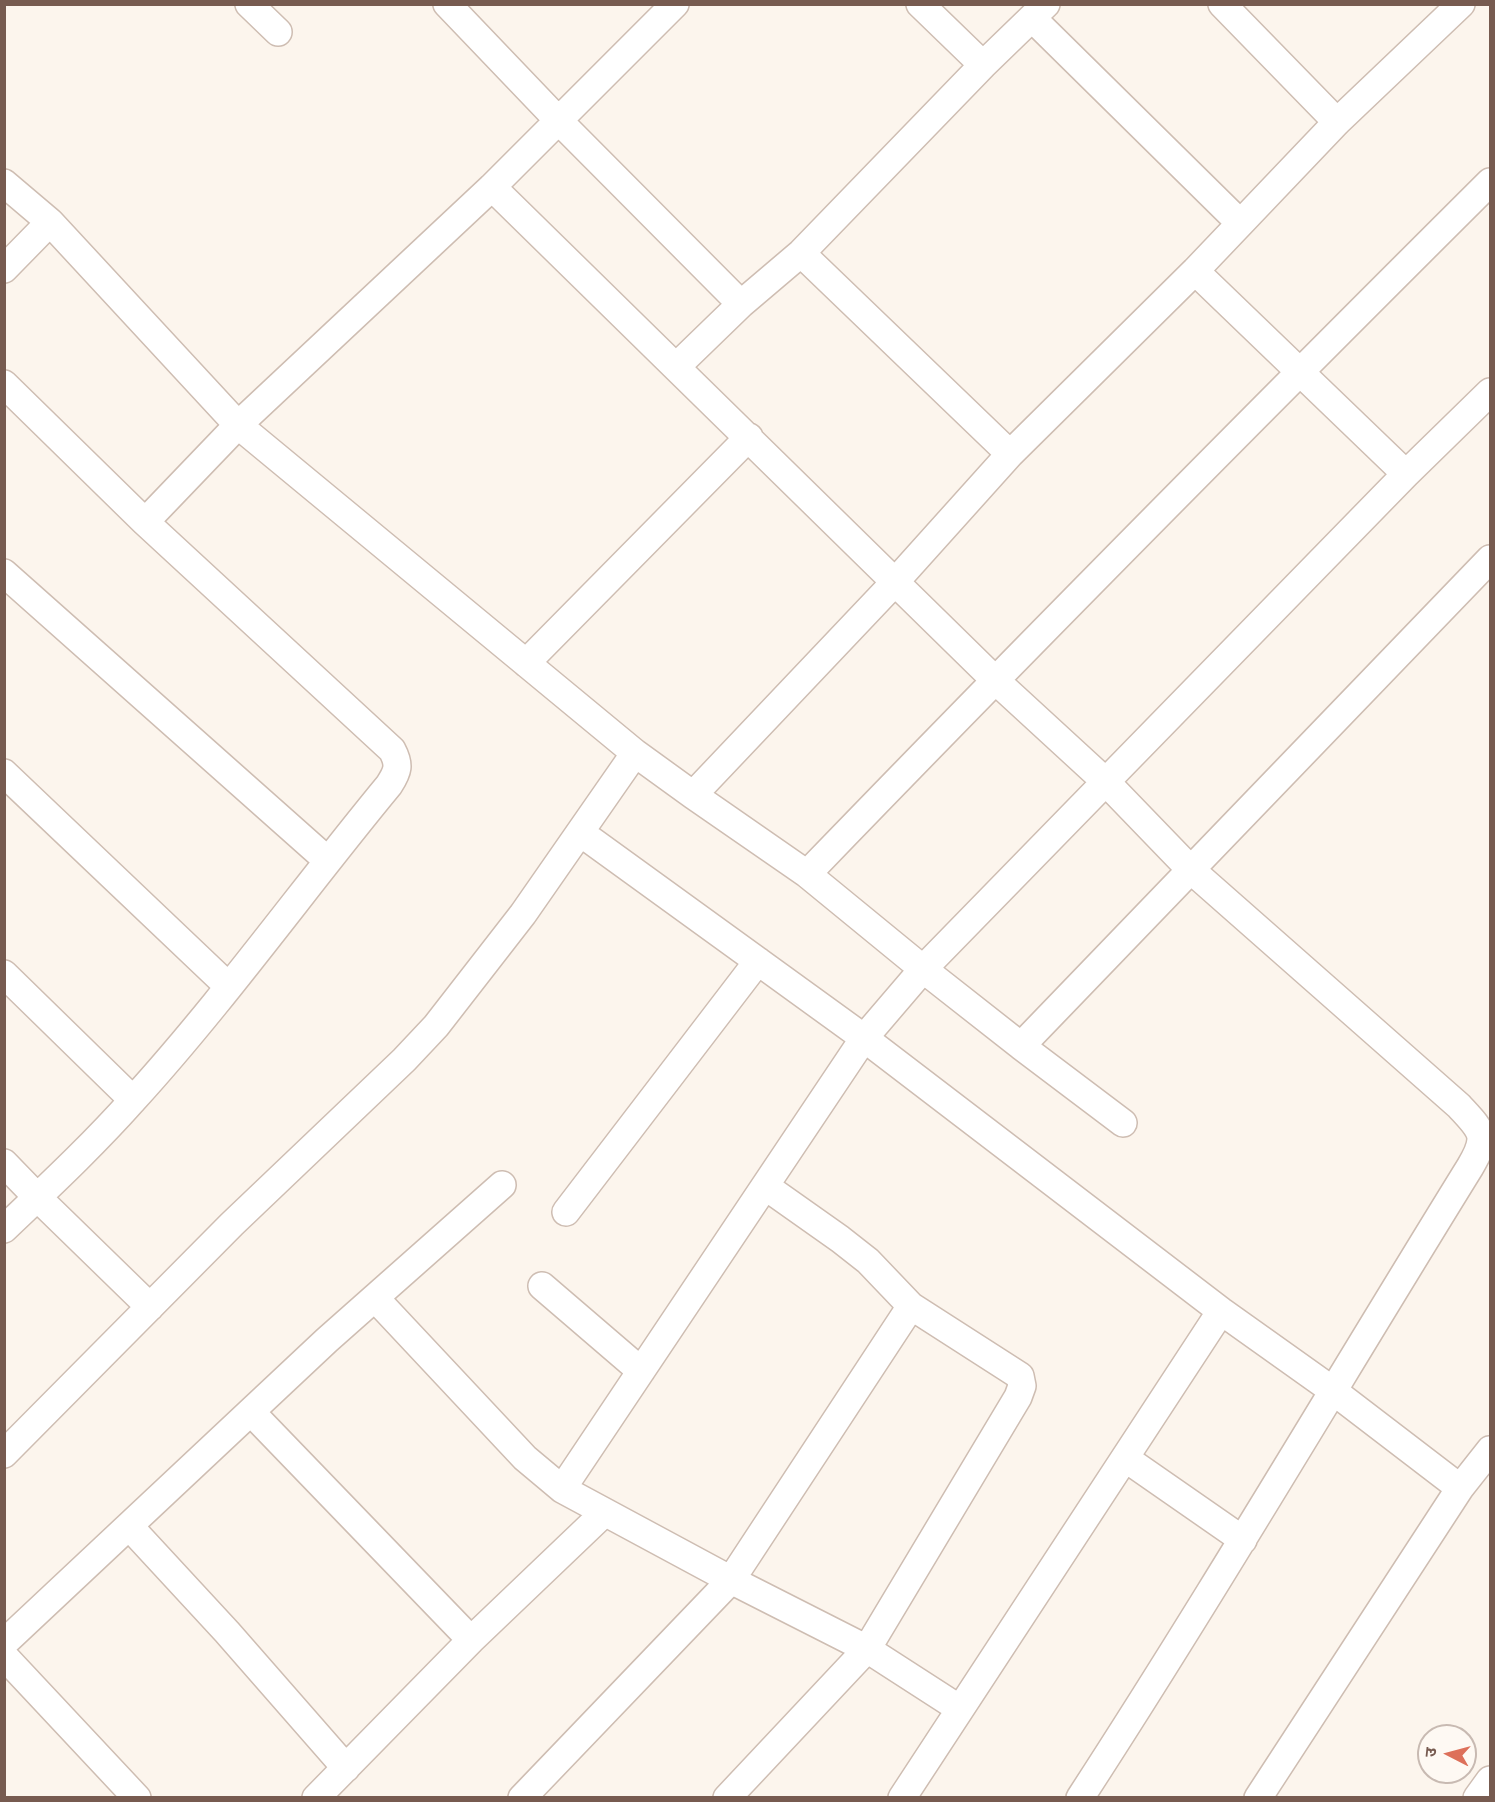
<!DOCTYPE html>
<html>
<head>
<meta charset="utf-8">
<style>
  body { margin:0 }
  #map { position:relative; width:1495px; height:1802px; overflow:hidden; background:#fcf5ed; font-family:Figtree,"Noto Sans Devanagari",sans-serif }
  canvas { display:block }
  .frame { position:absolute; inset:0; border:6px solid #775b50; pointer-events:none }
  .north { position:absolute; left:1417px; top:1724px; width:60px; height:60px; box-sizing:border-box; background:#fef9f3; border:2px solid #c8bab2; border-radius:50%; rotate:276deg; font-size:16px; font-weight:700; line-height:24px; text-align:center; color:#775b50 }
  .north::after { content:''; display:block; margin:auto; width:21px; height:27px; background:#dd705a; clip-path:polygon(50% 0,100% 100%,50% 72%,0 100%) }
</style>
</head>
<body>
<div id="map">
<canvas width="1495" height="1802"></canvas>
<div class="frame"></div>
<div class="north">उ</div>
</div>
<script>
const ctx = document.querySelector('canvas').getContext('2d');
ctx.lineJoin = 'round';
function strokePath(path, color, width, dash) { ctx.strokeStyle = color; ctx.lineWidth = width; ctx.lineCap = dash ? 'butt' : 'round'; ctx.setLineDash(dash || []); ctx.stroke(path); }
const minor = new Path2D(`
  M249,4l29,28
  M447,4l111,116 183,184
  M920,4l63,61
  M1222,4l115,118
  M1032,18l208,205
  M4,183l46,39 -46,47
  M492,187l403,395 -202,213
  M50,222l188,203 397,328 58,42 114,79 116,95 98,77 469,-487
  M801,253l209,201
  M1195,271l211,203
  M677,366l64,-62 60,-51 182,-188 63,-61
  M4,384l141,138 247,228c8,15 6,21 -3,35 -86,104 -165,215 -256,315 -40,45 -85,87 -129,129
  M145,522l93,-97 254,-238 183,-183
  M4,573l323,287
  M526,663l223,-226
  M4,773l224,213
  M581,833l283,205 357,273 111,79 128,98
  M807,874c225,-233 453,-463 683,-692
  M4,974l129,126
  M1021,1046l102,77
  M4,1163l33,34 113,110
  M566,1212l192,-251
  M542,1286l99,85
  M375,1298l150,160 37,31 169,91 136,69 93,60
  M251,1412l220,228
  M4,1454l228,-230 172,-164 32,-34 87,-112 112,-161
  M1125,1458l118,82
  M562,1489l302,-451 59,-69 483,-495 84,-82
  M129,1526l98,106 119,136
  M4,1643l323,-303 175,-155
  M4,1656l133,142
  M316,1798l155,-158 133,-127
  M522,1798l209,-218 180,-274
  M727,1798l140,-149 151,-252 4,-11 -2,-10 -109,-70 -43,-45 -28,-22 -75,-53
  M902,1798l319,-487
  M1080,1798c135,-208 260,-421 390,-631 19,-32 12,-36 -11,-61l-269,-237 -84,-87 -111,-102 -100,-98 115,-128 185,-183 142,-149 124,-118
  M1258,1798l202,-310 30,-38
  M1477,1798l13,-18`);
strokePath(minor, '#cebdb2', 30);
strokePath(minor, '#fff', 27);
</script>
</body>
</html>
